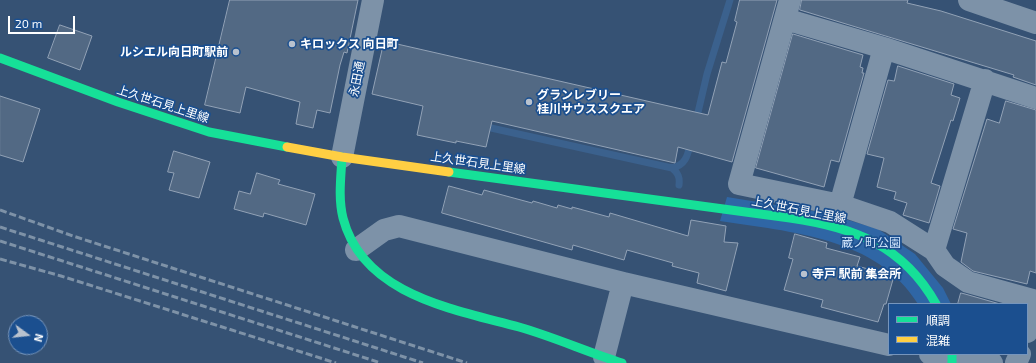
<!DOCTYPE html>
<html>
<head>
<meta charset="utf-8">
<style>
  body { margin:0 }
  #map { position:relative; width:1036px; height:363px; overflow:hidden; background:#365274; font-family:"Exo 2","Noto Sans JP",sans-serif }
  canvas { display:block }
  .legend { position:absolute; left:888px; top:303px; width:140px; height:52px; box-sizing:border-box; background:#1b4f8f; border:1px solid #7695bc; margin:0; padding:5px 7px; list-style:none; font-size:12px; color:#fff }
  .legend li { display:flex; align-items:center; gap:8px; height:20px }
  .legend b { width:20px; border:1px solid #7695bc }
  .north { position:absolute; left:8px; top:315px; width:40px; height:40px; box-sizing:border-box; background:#1b4f8f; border:1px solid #7695bc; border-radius:50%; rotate:105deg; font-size:11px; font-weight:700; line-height:16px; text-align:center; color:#fff }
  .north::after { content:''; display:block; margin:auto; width:14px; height:18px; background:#b9c2ce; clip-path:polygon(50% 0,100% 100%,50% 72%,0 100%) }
  .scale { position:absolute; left:8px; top:16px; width:67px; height:18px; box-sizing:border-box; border:2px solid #fff; border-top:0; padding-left:5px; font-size:12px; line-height:14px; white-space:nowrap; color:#fff; -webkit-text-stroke:3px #1b4f8f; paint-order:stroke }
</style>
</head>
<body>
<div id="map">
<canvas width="1036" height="363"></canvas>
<ul class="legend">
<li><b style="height:5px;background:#16e098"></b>順調</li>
<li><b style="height:5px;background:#ffcf43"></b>混雑</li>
</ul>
<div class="north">N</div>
<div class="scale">20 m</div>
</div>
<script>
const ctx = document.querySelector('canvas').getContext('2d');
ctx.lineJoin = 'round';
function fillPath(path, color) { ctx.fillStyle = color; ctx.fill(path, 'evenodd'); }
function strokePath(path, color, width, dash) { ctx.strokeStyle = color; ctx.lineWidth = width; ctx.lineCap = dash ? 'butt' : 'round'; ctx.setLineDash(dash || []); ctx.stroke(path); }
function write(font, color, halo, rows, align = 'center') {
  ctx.font = font + ' "Exo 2","Noto Sans JP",sans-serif'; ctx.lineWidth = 3.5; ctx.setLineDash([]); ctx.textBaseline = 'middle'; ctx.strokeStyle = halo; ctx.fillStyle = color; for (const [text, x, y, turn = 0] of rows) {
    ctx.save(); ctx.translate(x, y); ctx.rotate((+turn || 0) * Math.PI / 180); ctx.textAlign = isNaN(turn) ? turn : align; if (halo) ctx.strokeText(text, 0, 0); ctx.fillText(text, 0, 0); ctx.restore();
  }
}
fillPath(new Path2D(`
  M727,197l98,16 53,16 37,25 28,34 8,16h-33c-41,-67 -128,-72 -198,-83z`), '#2f66a5');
strokePath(new Path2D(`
  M696,121l11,-47 23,-74
  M482,126l190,42c15,-3 16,-15 19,-27
  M672,168c6,5 8,9 7,17`), '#3b618d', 7);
const building = new Path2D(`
  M230,0h128l-11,53 -3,-1 -4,13 -10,48 -13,-3 -4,18 -17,-4 4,-22 -54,-15 -6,26 -35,-8z
  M740,0h37l-45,162 -54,-15 -3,16 -183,-42 -6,26 -30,-6v2l-39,-8 6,-29 -51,-12 12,-53 324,74 14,-53 4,1 11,-41 -2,-1z
  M802,0h106l-1,3 34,8 95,30v44l-23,-8 1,-2 -214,-65z
  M60,25l32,11 -12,34 -32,-12z
  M793,34l70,21 -3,12 3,1 -1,5h2l-25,89 -8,-2 -7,27 -68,-19z
  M898,66l56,18 -3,11 9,3 -7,23 -2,-1 -20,63 9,3 -11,37 -26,-8 4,-12 -13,-4 2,-7 -19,-5 7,-29 -17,-4 21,-74 6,1z
  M0,96l40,13 -17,53 -23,-7z
  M1006,101l30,9v163l-6,-2 -3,13 -54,-13 -12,-9 6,-29 -14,-4 34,-110 12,4z
  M174,151l36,11 -11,36 -30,-8 5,-17 -6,-1z
  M257,173l23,7 -2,4 37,10 -9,31 -42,-12 -1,4 -29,-8 5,-18 11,3z
  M449,186l33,9 2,-5 48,13 1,-2 24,7 1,-3 14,4v-2l37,10 1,-4 78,23 3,-16 35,6 -2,16 14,1 -12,48 -29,-8 2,-10 -27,-7 1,-3 -46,-13 -3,10 -51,-15 -1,5 -130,-37z
  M795,234l32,9 -1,5 34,9 -3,9 37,10 -8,28h-2l-6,18 -57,-15 2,-7 -39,-10 9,-31 -4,-1z
  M961,293l4,1 35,10h-42z`);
fillPath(building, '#526984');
strokePath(building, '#92a2b6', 1);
strokePath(new Path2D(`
  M790,0l-51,184 101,21 50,17 44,28 11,16 23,16 68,19
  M969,0l67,23
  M785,19l99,29 152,50
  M342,157l31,-157
  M840,205l44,-157
  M356,250l28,-20 15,-4 224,57 266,62
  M934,250l51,-170
  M1027,332l9,-28
  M930,354l62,9
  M604,357l19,-74
  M1016,363l4,-9`), '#7d92a8', 22);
strokePath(new Path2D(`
  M0,58l118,44 91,30 78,15
  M342,157c-1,20 -4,41 1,61 20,77 110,91 176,109 35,10 68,25 103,36
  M449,172l341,46c63,9 113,27 146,86`), '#16e098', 9);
strokePath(new Path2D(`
  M287,147l55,10 107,15`), '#ffcf43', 9);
strokePath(new Path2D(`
  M0,210l73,26 394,127
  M0,227l423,136
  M0,241l381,122
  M0,259l61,17 275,87`), '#7e92a7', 3, [7, 3]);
strokePath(new Path2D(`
  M952,354v9`), '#16e098', 9);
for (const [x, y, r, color] of [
  [292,44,4,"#b9c2ce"],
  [236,52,4,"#b9c2ce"],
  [529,102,4,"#b9c2ce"],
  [804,274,4,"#b9c2ce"]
]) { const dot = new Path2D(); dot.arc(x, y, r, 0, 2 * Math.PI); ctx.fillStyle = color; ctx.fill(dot); strokePath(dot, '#1b4f8f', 1.5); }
write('bold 12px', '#fff', '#1b4f8f', [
  ["キロックス 向日町",300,44],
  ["ルシエル向日町駅前",228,52,"right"],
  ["グランレブリー",537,95],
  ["桂川サウススクエア",537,109],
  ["寺戸 駅前 集会所",812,274]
], 'left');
write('12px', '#fff', '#1b4f8f', [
  ["永田通",357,79,-79],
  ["上久世石見上里線",163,104,18],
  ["上久世石見上里線",478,163,8],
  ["上久世石見上里線",799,210,11]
]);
write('12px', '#cfe3fa', '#1b4f8f', [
  ["蔵ノ町公園",871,243]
]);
</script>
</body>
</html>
